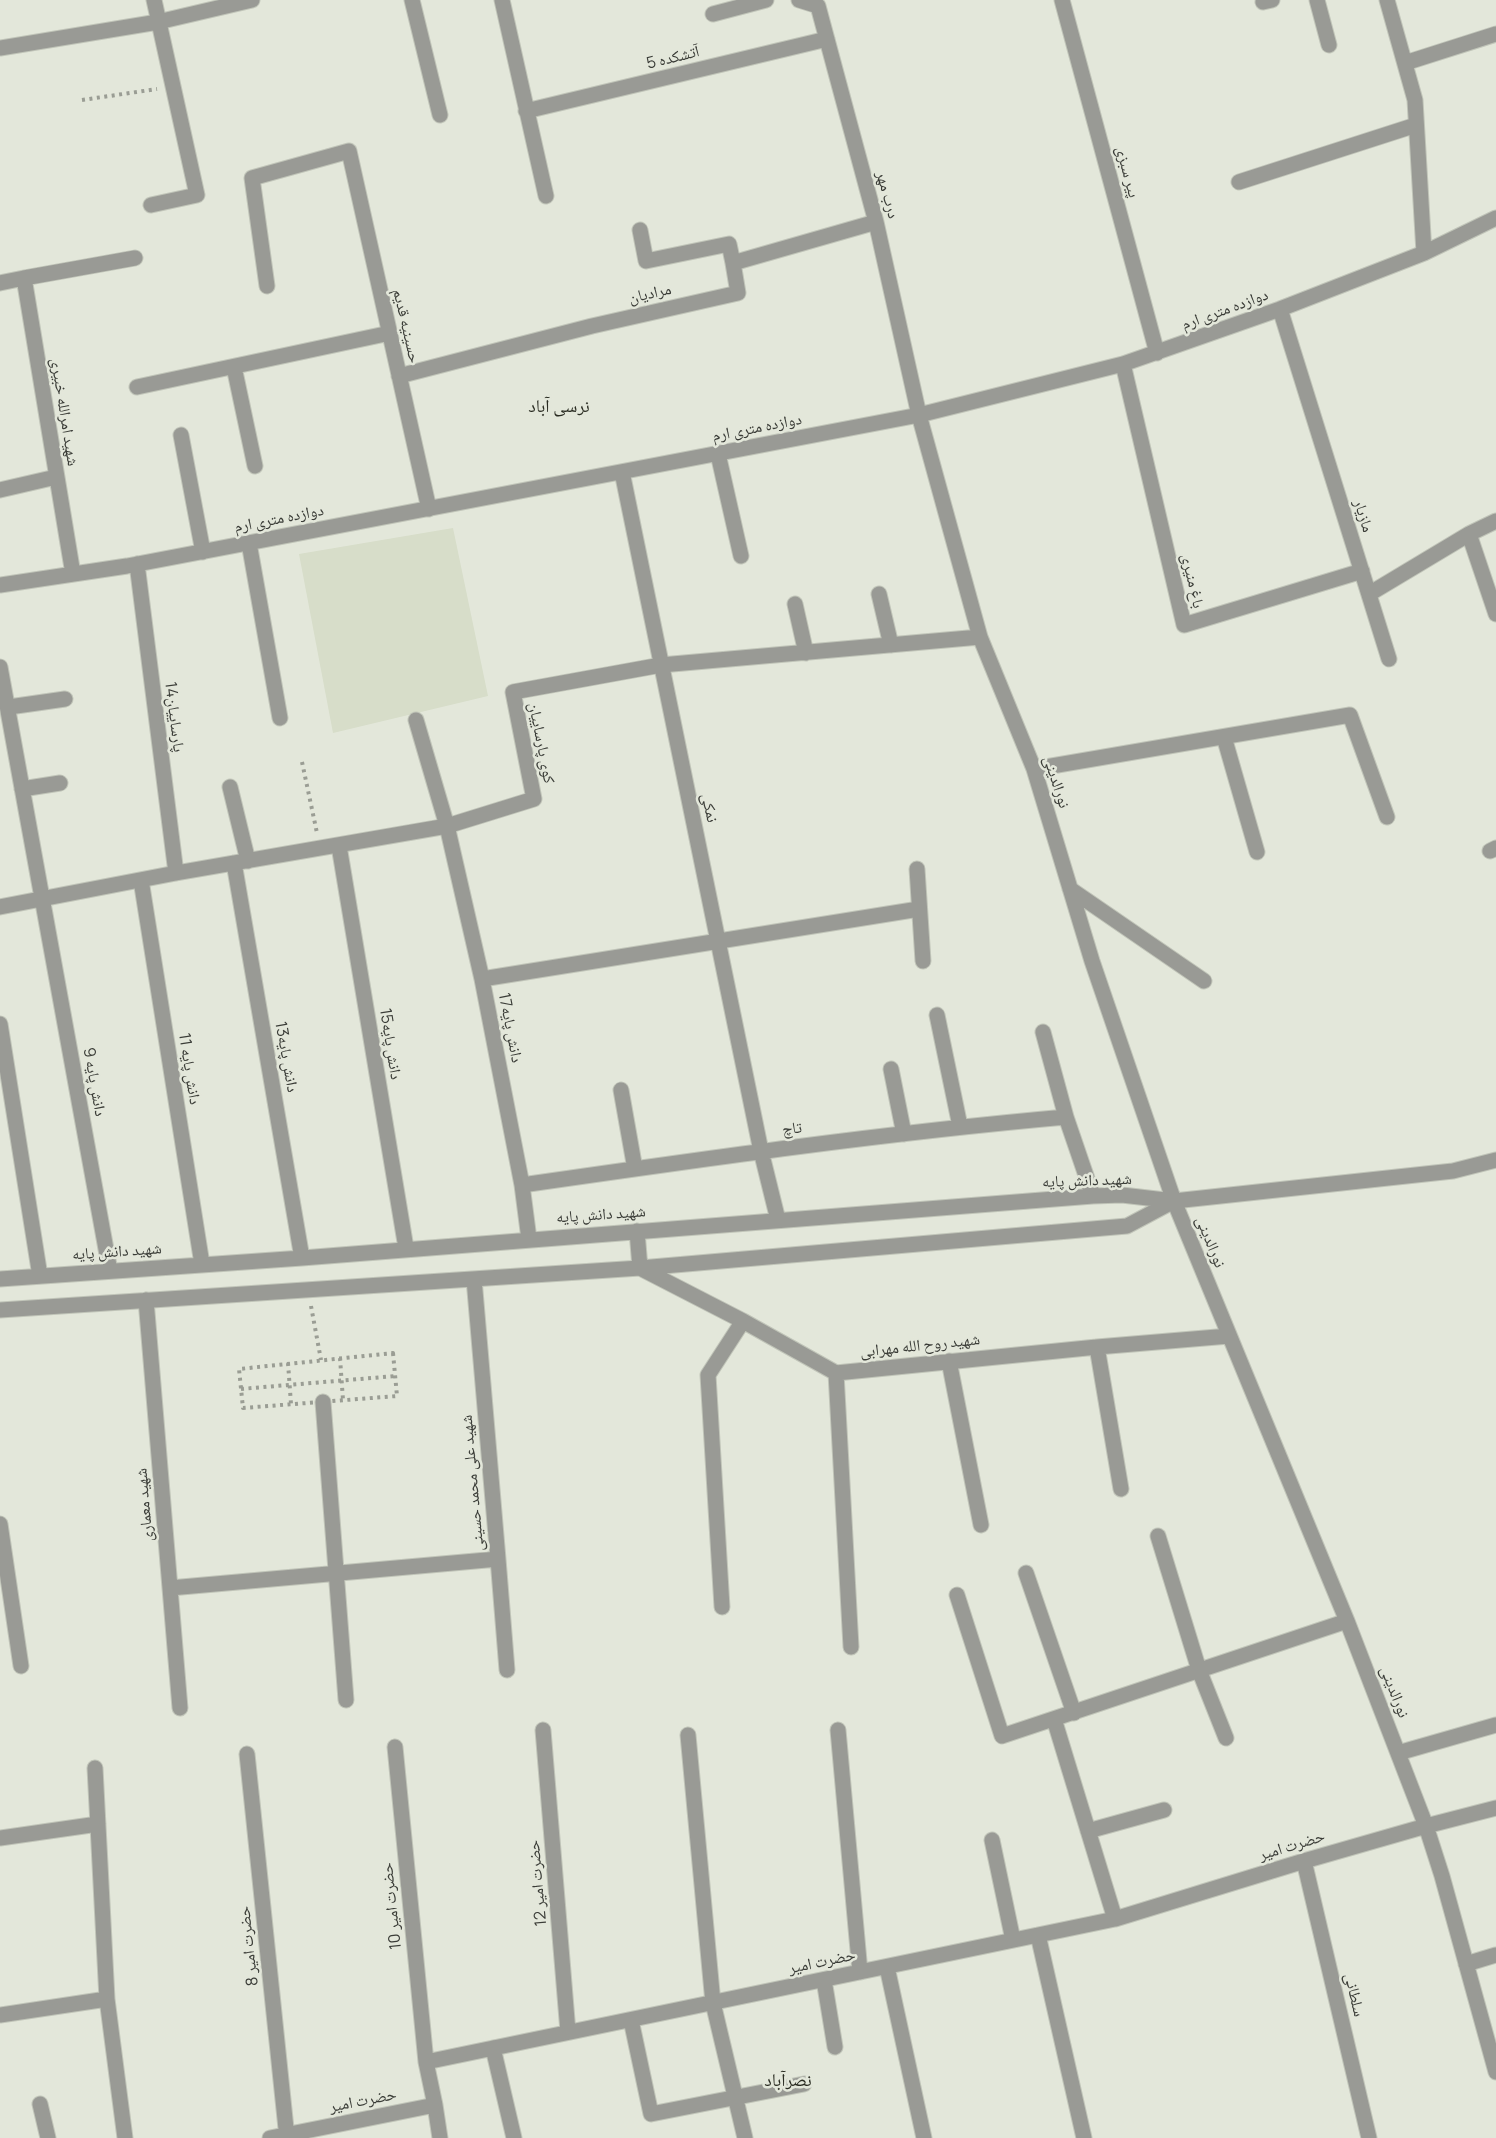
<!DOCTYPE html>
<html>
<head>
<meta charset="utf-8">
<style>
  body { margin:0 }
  canvas { display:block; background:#e3e7da }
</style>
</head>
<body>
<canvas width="1496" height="2138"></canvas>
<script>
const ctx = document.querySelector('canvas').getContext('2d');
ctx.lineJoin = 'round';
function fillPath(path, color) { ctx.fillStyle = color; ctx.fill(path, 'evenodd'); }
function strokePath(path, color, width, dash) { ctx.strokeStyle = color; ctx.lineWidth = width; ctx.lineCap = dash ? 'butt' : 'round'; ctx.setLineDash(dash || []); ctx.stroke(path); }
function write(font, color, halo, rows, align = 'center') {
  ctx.font = font + ' Manrope,"Noto Naskh Arabic",sans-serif'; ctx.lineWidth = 5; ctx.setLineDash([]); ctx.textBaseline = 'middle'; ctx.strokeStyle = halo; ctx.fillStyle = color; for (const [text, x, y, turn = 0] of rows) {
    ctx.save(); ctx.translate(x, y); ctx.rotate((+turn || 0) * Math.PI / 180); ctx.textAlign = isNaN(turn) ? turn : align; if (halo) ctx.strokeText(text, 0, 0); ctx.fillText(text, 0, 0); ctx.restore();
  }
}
fillPath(new Path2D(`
  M453,528l35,168 -155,37 -34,-179z`), '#d7ddc9');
const minor = new Path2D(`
  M412,0l28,115
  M502,0l44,196
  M799,0l19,6 58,216 43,193 61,222 54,132 58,192 82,240 173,420 79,205 16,50 54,196
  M1062,0l95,353
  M1317,0l12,45
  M1387,0l28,100 9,153
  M1263,2l9,-2
  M713,14l53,-14
  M0,48l158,-26 94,-22
  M1405,63l91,-29
  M526,111l301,-72
  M1239,182l177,-57
  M151,205l46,-10 -43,-195
  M640,230l6,31 83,-17 4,19
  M24,278l111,-20
  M0,283l24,-5 49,296
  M267,286l-15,-108 97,-27 80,358
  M1280,309l109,350
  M1123,364l61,261 178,-54
  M234,367l21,99
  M399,376l193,-50 146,-33 -5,-30 143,-41
  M137,387l253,-54
  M181,435l22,117
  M718,454l23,102
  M622,472l139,679 17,69
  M0,490l56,-13
  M1469,534l27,80
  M249,543l31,175
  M137,564l39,309
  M0,585l127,-19 792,-151 204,-51 157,-55 144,-56 72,-35
  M879,594l12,51
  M1369,594l100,-60 27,-13
  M795,604l11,49
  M0,667l110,604
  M9,707l56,-8
  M416,720l31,106 35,153 40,206 7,54
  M1224,737l33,115
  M1034,769l316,-54 37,102
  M230,787l18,74
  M22,789l38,-6
  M339,846l67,402
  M1490,851l6,-3
  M234,863l68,395
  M917,869l6,92
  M141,880l61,384
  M1070,889l134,92
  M0,907l176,-34 271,-47 87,-27 -21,-107 148,-27 319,-28
  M482,979l437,-70
  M937,1015l23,111
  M0,1024l40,252
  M1043,1032l23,85 27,79
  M891,1069l13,65
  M621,1090l14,79
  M522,1185c181,-26 362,-52 544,-68
  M637,1231l3,37 103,53 93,52 261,-26 132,-11
  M0,1279l302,-21 791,-62 29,-1 52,6 279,-30 43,-11
  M146,1300l34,408
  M0,1310l640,-42 487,-42 47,-25
  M1097,1347l24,142
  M949,1361l32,164
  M836,1373l15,274
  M323,1402l23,298
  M0,1524l21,142
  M1158,1536l41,134 27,68
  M498,1559l9,111
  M1026,1573l48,140
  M170,1588l328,-29 -24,-280
  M957,1595l45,141 345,-115
  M722,1607l-14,-232 35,-54
  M1054,1719l61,200
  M543,1730l25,302
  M838,1730l22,242
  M688,1735l25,268 32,135
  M395,1747l31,315
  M1398,1753l98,-28
  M247,1754l40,384
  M95,1768l12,231 18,139
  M1088,1831l76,-21
  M0,1838l98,-14
  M992,1840l21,100
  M1304,1861l65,277
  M1038,1935l46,203
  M1466,1964l30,-9
  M887,1967l37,171
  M824,1980l11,67
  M0,2015l107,-16
  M631,2020l20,94 153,-30
  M493,2048l21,90
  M40,2104l8,34
  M435,2105l5,33
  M270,2138l165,-33 -9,-43 689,-143 189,-58 122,-35 70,-18`);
strokePath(minor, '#c1c5b9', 17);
strokePath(new Path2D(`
  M82,100l75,-11
  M302,762l15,71
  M311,1306l10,54
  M393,1353l4,43 -154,12 -4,-39z
  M340,1358l3,42
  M288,1363l3,41
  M241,1389l154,-13`), '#9a9d94', 4, [3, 4.5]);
strokePath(minor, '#999a95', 15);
write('16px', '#3a3c37', '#e3e7da', [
  ["آتشکده 5",673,58,-14],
  ["پیر سبزی",1127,172,75],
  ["درب مهر",887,195,75],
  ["مرادیان",650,294,-13],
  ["دوازده متری ارم",1225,310,-20],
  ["حسینیه قدیم",406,326,77],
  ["شهید امرالله خبیری",64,412,81],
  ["دوازده متری ارم",757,428,-11],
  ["مازیار",1363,516,73],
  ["دوازده متری ارم",279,519,-11],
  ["باغ منیری",1192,581,77],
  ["پارساییان14",174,717,83],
  ["کوی پارساییان",541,743,79],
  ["نورالدینی",1056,782,72],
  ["نمکی",709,808,78],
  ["دانش پایه17",510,1028,79],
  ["دانش پایه15",390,1044,81],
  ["دانش پایه13",286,1057,80],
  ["دانش پایه 11",189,1069,81],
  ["دانش پایه 9",94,1082,80],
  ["تاچ",792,1129,-7],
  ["شهید دانش پایه",1087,1181,-2],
  ["شهید دانش پایه",601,1215,-4],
  ["نورالدینی",1210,1242,68],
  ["شهید دانش پایه",117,1252,-4],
  ["شهید روح الله مهرابی",920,1346,-6],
  ["شهید علی محمد حسینی",473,1483,-95],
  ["شهید معماری",145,1505,-95],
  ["نورالدینی",1394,1692,69],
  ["حضرت امیر",1292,1846,-17],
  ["حضرت امیر 12",538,1883,-95],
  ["حضرت امیر 10",392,1906,-96],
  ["حضرت امیر 8",249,1946,-96],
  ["حضرت امیر",822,1962,-12],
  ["سلطانی",1354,1995,77],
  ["حضرت امیر",363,2101,-11]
]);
write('18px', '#292b21', '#e3e7da', [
  ["نرسی آباد",559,407],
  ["نصرآباد",788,2081]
]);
</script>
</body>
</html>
